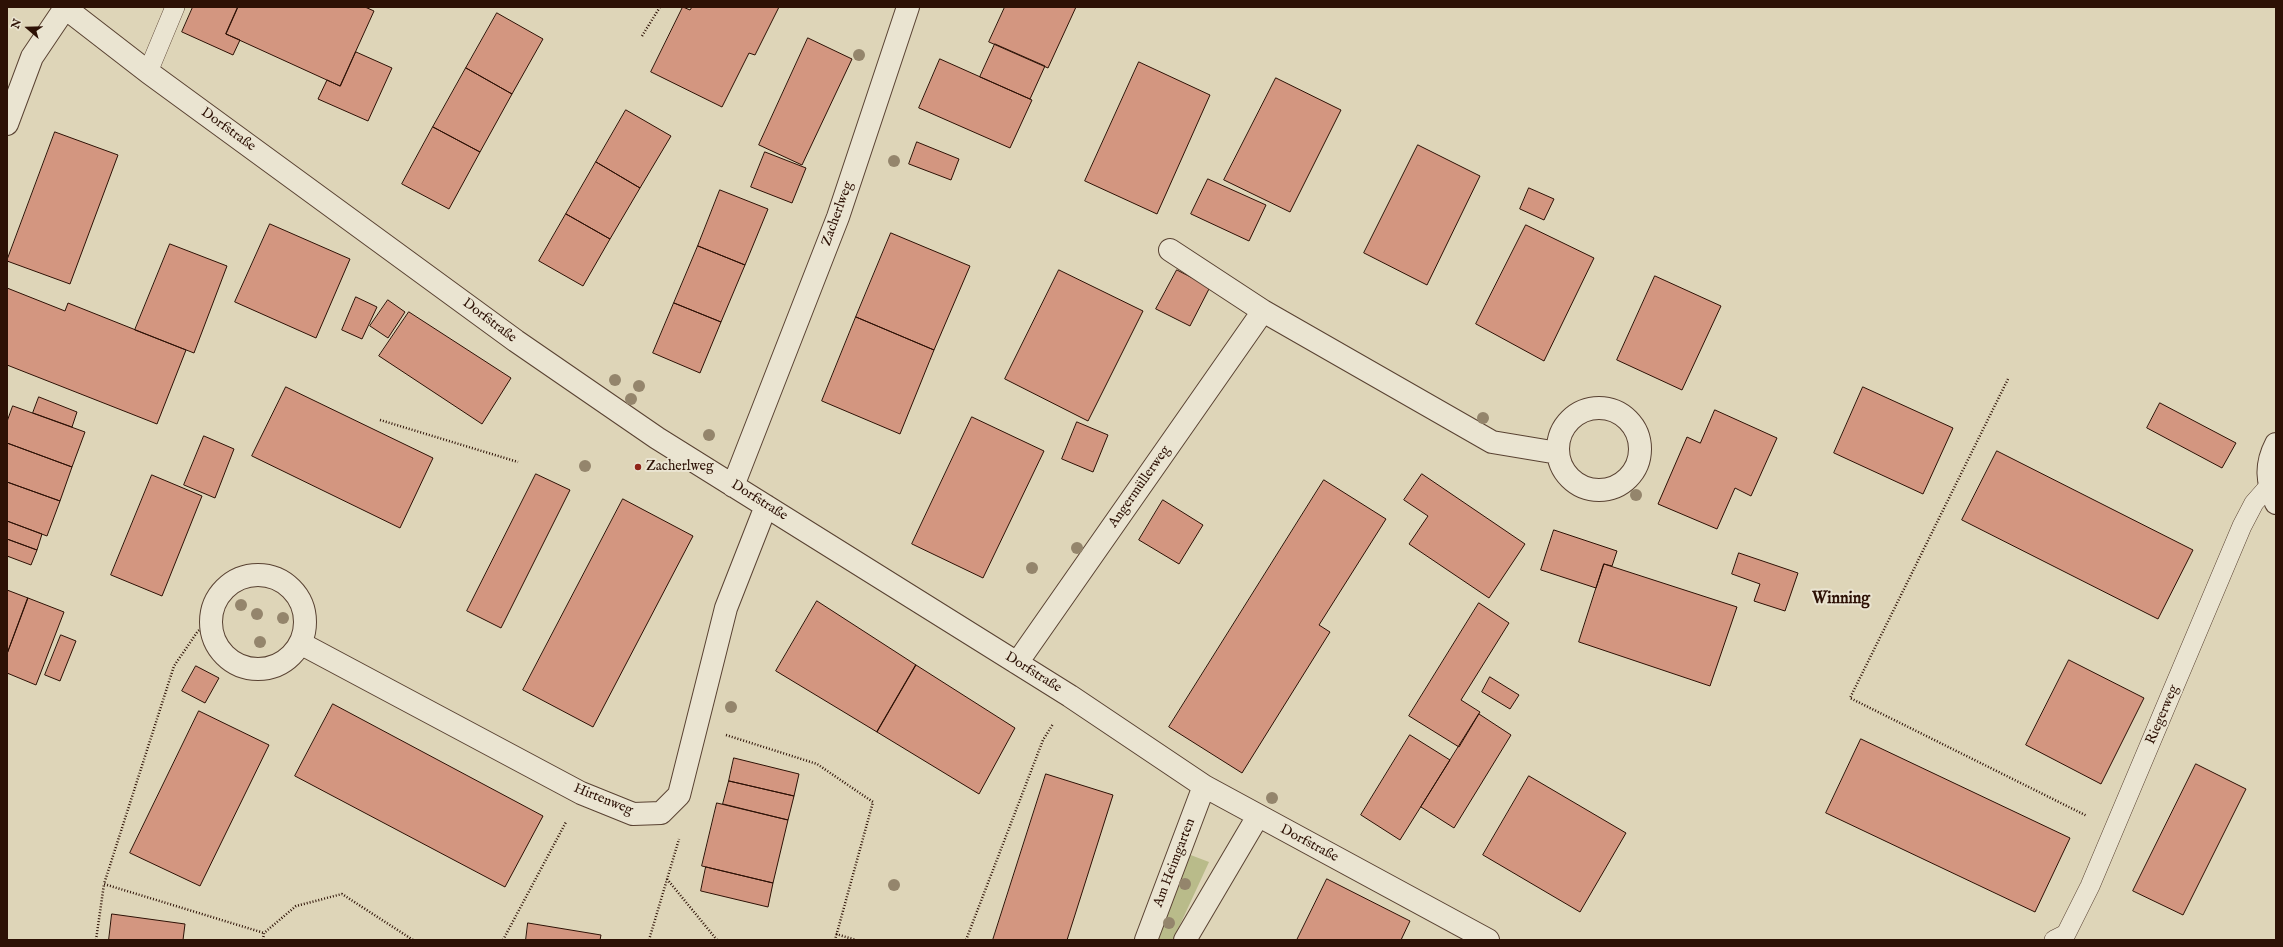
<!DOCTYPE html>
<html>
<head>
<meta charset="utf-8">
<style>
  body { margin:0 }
  #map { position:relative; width:2283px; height:947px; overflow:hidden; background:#ded5b8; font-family:"IM FELL English",serif }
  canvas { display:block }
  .frame { position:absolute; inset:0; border:8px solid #2d1105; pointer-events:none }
  .north { position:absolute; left:8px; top:8px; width:40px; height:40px; -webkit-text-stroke:3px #eae4d1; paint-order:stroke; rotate:290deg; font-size:11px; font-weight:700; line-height:16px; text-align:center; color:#2d1105 }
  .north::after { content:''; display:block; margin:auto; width:14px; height:18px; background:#2d1105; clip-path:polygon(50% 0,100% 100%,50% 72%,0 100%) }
</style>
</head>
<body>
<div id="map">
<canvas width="2283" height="947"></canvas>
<div class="frame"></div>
<div class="north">N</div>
</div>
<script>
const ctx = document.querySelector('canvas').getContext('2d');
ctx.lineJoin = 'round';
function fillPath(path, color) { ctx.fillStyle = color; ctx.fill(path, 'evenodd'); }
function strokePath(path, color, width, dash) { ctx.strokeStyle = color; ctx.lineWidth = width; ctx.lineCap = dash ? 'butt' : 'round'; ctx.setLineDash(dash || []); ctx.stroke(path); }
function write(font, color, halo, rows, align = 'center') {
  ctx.font = font + ' "IM FELL English",serif'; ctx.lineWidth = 4; ctx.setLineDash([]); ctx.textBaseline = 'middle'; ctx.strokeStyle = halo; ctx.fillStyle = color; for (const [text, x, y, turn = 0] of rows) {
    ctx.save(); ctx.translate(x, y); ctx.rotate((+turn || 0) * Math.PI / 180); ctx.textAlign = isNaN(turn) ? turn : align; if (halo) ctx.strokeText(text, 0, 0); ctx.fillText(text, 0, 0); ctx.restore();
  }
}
fillPath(new Path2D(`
  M1188,854l21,8 -36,78h-17z`), '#b9bb8a');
const building = new Path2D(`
  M193,7h45l-12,27 14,6 -7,15 -51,-23z
  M238,7h127l9,4 -34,75 -114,-52z
  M683,7l7,3 2,-3h87l-24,48 -6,-2 -27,54 -71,-35z
  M1005,7h71l-28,61 -59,-26z
  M497,13l46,26 -31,55 -46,-26z
  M808,38l44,21 -50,106 -43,-20z
  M995,44l50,22 -15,33 -50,-22z
  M356,52l36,16 -24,53 -50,-22 9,-19 13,6z
  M940,59l92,41 -22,48 -91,-40z
  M1139,62l71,33 -53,119 -72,-33z
  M466,68l46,26 -32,58 -47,-25z
  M1276,78l65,32 -51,102 -66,-32z
  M626,110l45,26 -31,52 -44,-26z
  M433,127l47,25 -31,57 -47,-25z
  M55,132l63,23 -48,129 -63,-23z
  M917,142l42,17 -8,21 -42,-16z
  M1418,145l62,31 -53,109 -63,-32z
  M765,152l41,16 -14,35 -41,-16z
  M596,162l44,26 -30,51 -44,-25z
  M1208,179l58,26 -17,36 -58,-27z
  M1529,188l25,11 -10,21 -24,-11z
  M720,190l48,19 -23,56 -47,-19z
  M566,214l44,25 -27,47 -44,-25z
  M270,224l80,35 -34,79 -81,-36z
  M1526,225l68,33 -50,103 -68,-37z
  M891,233l79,33 -36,84 -78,-33z
  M170,244l57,22 -33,87 -59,-23z
  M698,246l47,19 -24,57 -47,-19z
  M1059,270l84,41 -55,110 -83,-42z
  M1177,270l33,17 -20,39 -34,-17z
  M1655,276l66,30 -39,84 -65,-30z
  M7,288l58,23 3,-8 118,47 -29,74 -150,-59z
  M356,297l21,10 -15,32 -20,-9z
  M388,300l17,12 -17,26 -18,-12z
  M674,303l47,19 -21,51 -47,-20z
  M409,312l102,66 -29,46 -103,-68z
  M856,317l78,33 -34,84 -78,-33z
  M286,387l147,71 -33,70 -148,-72z
  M1863,387l90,41 -30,66 -89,-41z
  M39,397l38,15 -5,15 -39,-14z
  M2160,403l76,40 -14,25 -75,-40z
  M13,406l72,26 -13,35 -65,-24v-21z
  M1715,410l62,28 -26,58 -16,-8 -18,41 -59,-25 29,-67 13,6z
  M972,417l72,34 -61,127 -71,-34z
  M1077,422l31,13 -15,37 -31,-13z
  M204,436l30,13 -19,49 -31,-13z
  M7,443l65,24 -12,34 -53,-19z
  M1997,451l196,99 -35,69 -196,-99z
  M536,474l34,16 -69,138 -34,-17z
  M1422,474l103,70 -36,54 -80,-54 19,-28 -24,-16z
  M152,475l50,21 -40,100 -51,-21z
  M1324,480l62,39 -67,106 11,7 -88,141 -73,-46z
  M7,482l53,19 -13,35 -40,-15z
  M623,499l70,37 -100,191 -70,-37z
  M1163,500l40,25 -24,39 -40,-24z
  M7,521l35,13 -5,16 -30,-11z
  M1554,530l63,21 -5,15 -8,-2 -8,24 -55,-18z
  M7,539l30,11 -6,15 -24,-9z
  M1739,553l59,20 -13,38 -31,-10 6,-17 -28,-10z
  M1604,564l133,43 -27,79 -131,-44z
  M7,590l21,8 -21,56z
  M28,598l36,14 -28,73 -29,-12v-19z
  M817,601l99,64 -39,67 -101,-61z
  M1479,603l30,20 -48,77 19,12 -21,35 -50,-31z
  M61,635l15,6 -16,40 -15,-6z
  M2069,660l75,38 -43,86 -75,-39z
  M916,665l99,63 -36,66 -102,-62z
  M196,666l23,12 -14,25 -23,-12z
  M1490,677l29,18 -9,14 -28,-17z
  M333,704l210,112 -38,71 -210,-111z
  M199,711l70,34 -69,141 -70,-33z
  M1479,714l32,21 -57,93 -33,-21z
  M1410,735l40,25 -50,80 -39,-25z
  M1861,739l209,99 -35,74 -209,-99z
  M734,758l65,16 -5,22 -65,-15z
  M2196,764l50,25 -63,126 -50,-24z
  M1046,774l67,21 -46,145h-74z
  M1529,776l97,57 -46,79 -97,-57z
  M729,781l65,15 -6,24 -65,-16z
  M717,803l71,17 -15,63 -71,-17z
  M706,867l67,16 -5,24 -67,-16z
  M1327,879l83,42 -9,19h-104z
  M112,914l73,10 -2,16h-74z
  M528,923l73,12 -1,5h-74z`);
fillPath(building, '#d39680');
strokePath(building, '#2d1105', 1);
const lane = new Path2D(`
  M148,72l27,-65
  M2054,940l12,-6 24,-48 152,-360 12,-23 15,-17`);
const street = new Path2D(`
  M64,7l84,65 368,269 141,97 413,258 134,90 284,154
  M7,124l25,-67 33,-49
  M1170,250l93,61 229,131 66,11
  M1558 449a41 41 0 1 1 82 0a41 41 0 1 1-82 0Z
  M2276,444c-11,21 -9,38 0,59
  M733,486l105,-269 70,-210
  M211 622a47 47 0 1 1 94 0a47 47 0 1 1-94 0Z
  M300,643l281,150 52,21 28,-1 18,-18 47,-187 40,-102
  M1017,663l246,-352
  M1146,940l58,-154
  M1185,940l73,-124`);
strokePath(lane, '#594232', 20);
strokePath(street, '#594232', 24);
strokePath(new Path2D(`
  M642,36l18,-29
  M2008,379l-158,319 237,118
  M380,420l138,42
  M211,621l-13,10 -24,35 -70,218 160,49
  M726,735l91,29 56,38 -38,138
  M667,879l50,61
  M836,934l20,6
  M96,940l8,-56
  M263,940l1,-7 32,-27 46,-12 71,46
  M503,940l63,-118
  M649,940l30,-101
  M966,940l77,-200 10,-16`), '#2d1105', 2.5, [1, 2]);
strokePath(lane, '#eae4d1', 19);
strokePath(street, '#eae4d1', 22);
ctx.fillStyle = '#94856c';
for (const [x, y] of [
  [859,55],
  [894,161],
  [615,380],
  [639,386],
  [631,399],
  [1483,418],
  [709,435],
  [585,466],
  [1636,495],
  [1077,548],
  [1032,568],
  [241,605],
  [257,614],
  [283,618],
  [260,642],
  [731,707],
  [1272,798],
  [1185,884],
  [894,885],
  [1169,923]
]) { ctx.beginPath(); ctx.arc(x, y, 6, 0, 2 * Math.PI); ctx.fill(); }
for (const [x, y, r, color] of [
  [638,467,4,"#8f2418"]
]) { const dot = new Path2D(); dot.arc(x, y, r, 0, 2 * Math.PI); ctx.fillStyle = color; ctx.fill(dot); strokePath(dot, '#eae4d1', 1.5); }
write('14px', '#2d1105', '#eae4d1', [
  ["Dorfstraße",228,130,36],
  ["Zacherlweg",838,214,-70],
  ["Dorfstraße",489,321,37],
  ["Angermüllerweg",1140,487,-55],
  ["Dorfstraße",759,501,32],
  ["Dorfstraße",1033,673,32],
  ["Riegerweg",2163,715,-67],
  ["Hirtenweg",603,800,22],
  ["Dorfstraße",1309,844,28],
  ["Am Heimgarten",1175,863,-69]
]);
write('14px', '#2d1105', '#eae4d1', [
  ["Zacherlweg",646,467]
], 'left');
write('bold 16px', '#2d1105', '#eae4d1', [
  ["Winning",1841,600]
]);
</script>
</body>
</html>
